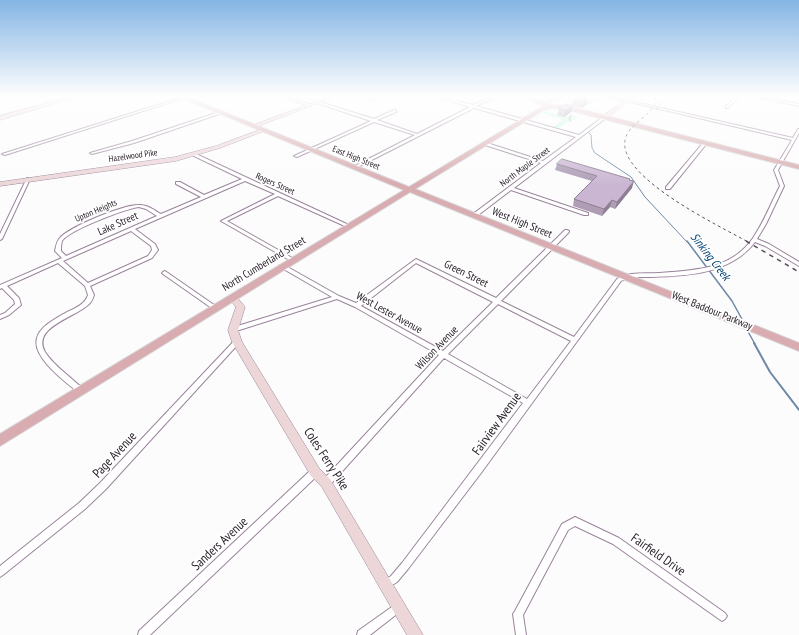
<!DOCTYPE html>
<html>
<head>
<meta charset="utf-8">
<style>
  body { margin:0 }
  canvas { display:block; background:#fcfcfc }
</style>
</head>
<body>
<canvas width="799" height="635"></canvas>
<script>
const ctx = document.querySelector('canvas').getContext('2d');
ctx.lineJoin = 'round';
function fillPath(path, color) { ctx.fillStyle = color; ctx.fill(path, 'evenodd'); }
function strokePath(path, color, width, dash) { ctx.strokeStyle = color; ctx.lineWidth = width; ctx.lineCap = dash ? 'butt' : 'round'; ctx.setLineDash(dash || []); ctx.stroke(path); }
function write(font, color, halo, rows, align = 'center') {
  ctx.font = font + ' "PT Sans Narrow",sans-serif'; ctx.lineWidth = 3.5; ctx.setLineDash([]); ctx.textBaseline = 'middle'; ctx.strokeStyle = halo; ctx.fillStyle = color; for (const [text, x, y, turn = 0] of rows) {
    ctx.save(); ctx.translate(x, y); ctx.rotate((+turn || 0) * Math.PI / 180); ctx.textAlign = isNaN(turn) ? turn : align; if (halo) ctx.strokeText(text, 0, 0); ctx.fillText(text, 0, 0); ctx.restore();
  }
}
fillPath(new Path2D(`
  M545,111l19,6 6,-2 8,2 -20,11 3,2 -11,-3h3l8,-6v-2l-19,-6 -3,1z`), '#c3f8dd');
strokePath(new Path2D(`
  M589,103l10,-6
  M571,115l-2,4 2,2
  M588,132l3,3 1,13 3,5 36,24 14,20 42,45`), '#6e88a7', 1);
strokePath(new Path2D(`
  M687,241l45,60 11,20
  M747,330l8,14`), '#6e88a7', 1.5);
strokePath(new Path2D(`
  M754,343l16,29 29,38`), '#6e88a7', 2);
const street = new Path2D(`
  M183,97h4l-182,58 -3,-1z
  M283,97h4l25,8 -3,1z
  M364,97h4l8,3 -3,1z
  M437,97h4l32,8 18,-8h2v1l-17,8 103,29 25,-19h2v2l-92,70 74,25v2h-4l-73,-25 -34,26h-4v-2l68,-51 -56,-18v-2h2l56,18 33,-24 -102,-29 -118,60 -3,-1 62,-32 -41,-13 -77,35 -3,-1 77,-35 -54,-18v-2l57,18 20,-9h2v2l-19,8 40,14 53,-27z
  M609,97h4l180,41 5,-9h1v4l-21,37 6,16 -18,38 -9,15 12,5 30,18v4l-34,-20 -10,-4c-24,32 -68,34 -104,35 -11,0 -21,-1 -30,4l-140,192 -73,96 -11,13 -11,7 -3,-2 -2,-3 2,-3 8,-5 11,-13 121,-160 -79,-45 -115,128 -3,1 -3,-1 -1,-3 1,-3 116,-125 -84,-48 -18,-8 -104,33 -3,-2 1,-2 101,-31 -52,-30 -1,-1 1,-1h4l55,31 17,7 60,-44 80,39 69,-68h2l2,1v1l-68,69 73,36 43,-58c13,-8 28,-5 42,-6 36,-3 72,-3 94,-35 11,-16 18,-35 27,-52l-6,-16 18,-30zM416,263l77,39 -50,49 -82,-45zM498,304l73,37 -44,58 -79,-45z
  M736,97h3l-11,11h-2v-2z
  M756,97h4l39,7v2z
  M219,112l3,1 -88,30 -42,11 -2,-1 42,-12z
  M704,142l3,1 -37,46h-4v-2z
  M194,154h2l155,72v1h-4l-69,-31 -51,25 69,39 -1,1h-4l-70,-40 54,-27 -30,-13 -110,48 20,15 3,6 -6,8 -62,28 4,9c-1,3 -2,6 -4,8 -12,14 -59,23 -45,49 7,11 19,20 28,28 4,4 9,7 11,11l-1,2 -2,1 -2,-1c-13,-11 -48,-36 -42,-55 3,-12 20,-20 30,-26 9,-4 18,-8 21,-17l-3,-9 -27,-23 -51,23 12,12 2,7 -12,10 -9,4v-4l5,-2 10,-9 -1,-4 -12,-12 -2,1v-4l62,-27 -7,-7c1,-4 1,-8 4,-12 9,-12 64,-34 79,-34 9,-1 16,5 23,9l40,-17 -25,-13v-2h4l24,13 38,-16 -48,-23zM139,207l7,2 11,7 -91,40 -5,-5c0,-3 0,-7 1,-10 7,-11 63,-32 77,-34zM131,231l20,15 1,4 -4,6 -60,27 -25,-22z
  M27,178l3,1 -28,60 -2,1v-6z
  M165,271l52,36 1,1 -1,1h-4l-50,-35 -1,-1 1,-1z
  M235,340h4l1,2 -134,147 -21,20 -82,66 -3,2v-11l79,-63 21,-20z
  M315,468l3,1 1,3 -1,3 -168,160h-12l1,-4 173,-162z
  M575,517l44,21 106,75 2,3 -2,3 -3,2 -3,-2 -106,-75 -38,-18 -7,4 -45,85 3,20h-10l-3,-21 2,-3 47,-87z
  M399,602l3,2 2,3 -2,3 -32,25h-13l1,-4 38,-27z`);
const secondary = new Path2D(`
  M70,97h6l-76,23v-4z
  M329,97h5l-78,30 -5,-1z
  M630,97h4l-27,21h-4v-2z
  M262,129l5,1 -47,18 -44,13 -176,25v-4l175,-25 41,-11z
  M232,294l3,1 10,12 -7,23 4,12 77,126 11,11 93,156h-16l-85,-148 -11,-11 -79,-134 -4,-12 8,-23 -8,-10z`);
const primary = new Path2D(`
  M182,97h5l222,90 131,-79 4,-1 -13,-7 -9,-2v-1h8l13,3 -1,1 6,3 20,2 231,59v4l-231,-59 -15,-2 -9,2 -129,79 384,154v8l-389,-159 -410,254v-12l404,-244 -222,-92z
  M559,97h3v2l-13,3 -3,-2z`);
strokePath(street, '#9a849c', 2);
strokePath(secondary, '#9a849c', 1);
strokePath(primary, '#d8d6d8', 2);
fillPath(street, '#fff');
fillPath(secondary, '#ecd6d8');
fillPath(primary, '#d8acb0');
strokePath(new Path2D(`
  M656,97c-1,20 -27,24 -31,43 -7,38 95,86 123,102
  M656,110l10,-13`), '#564f56', 1, [3, 3]);
strokePath(new Path2D(`
  M746,241l53,31`), '#564f56', 1.5, [4.5, 4.5]);
fillPath(new Path2D(`
  M588,99l-1,5 -5,4 -9,-2 -2,6 -7,5 -7,-2 2,-6 13,-4 1,-5z
  M557,164l72,16 3,8 -17,21 -5,-2 -8,9 -29,-10 1,-7 18,-18 -37,-11z`), '#ae9db5');
fillPath(new Path2D(`
  M588,99l-1,5 -5,4 1,-6z
  M573,106l-2,6 -7,5 2,-7z
  M634,181l-2,7 -17,21 2,-7z
  M612,200l-2,7 -8,9 2,-7z`), '#8d7f93');
const building = new Path2D(`
  M579,97l9,2 -5,3 -10,-2z
  M565,104l8,2 -7,4 -7,-1z
  M562,159l68,20 -1,1 5,1 -17,21 -5,-2 -8,9 -30,-10 23,-23 -40,-12z`);
fillPath(building, '#cab6d2');
strokePath(building, '#8d7f93', 1);
const sky = ctx.createLinearGradient(0, 0, 0, 185);
sky.addColorStop(0, '#84b5e4');
sky.addColorStop(0.52, '#fefefe');
sky.addColorStop(1, '#fefefe00');
ctx.fillStyle = sky;
ctx.fillRect(0, 0, 799, 185);
write('9px', '#251c26', '#fff', [
  ["Hazelwood Pike",133,156,-8],
  ["East High Street",356,158,22],
  ["North Maple Street",525,167,-37],
  ["Rogers Street",275,184,24],
  ["Upton Heights",96,211,-23]
]);
write('11px', '#251c26', '#fff', [
  ["West High Street",522,223,22],
  ["Lake Street",118,224,-24],
  ["North Cumberland Street",264,264,-31],
  ["Green Street",466,274,26],
  ["West Baddour Parkway",712,311,22],
  ["West Lester Avenue",389,313,29],
  ["Wilson Avenue",437,348,-46]
]);
write('italic 12px', '#054577', '#fff', [
  ["Sinking Creek",710,257,52]
]);
write('13px', '#251c26', '#fff', [
  ["Fairview Avenue",497,424,-54],
  ["Page Avenue",115,455,-47],
  ["Coles Ferry Pike",326,459,57],
  ["Sanders Avenue",220,544,-43],
  ["Fairfield Drive",658,555,35]
]);
</script>
</body>
</html>
